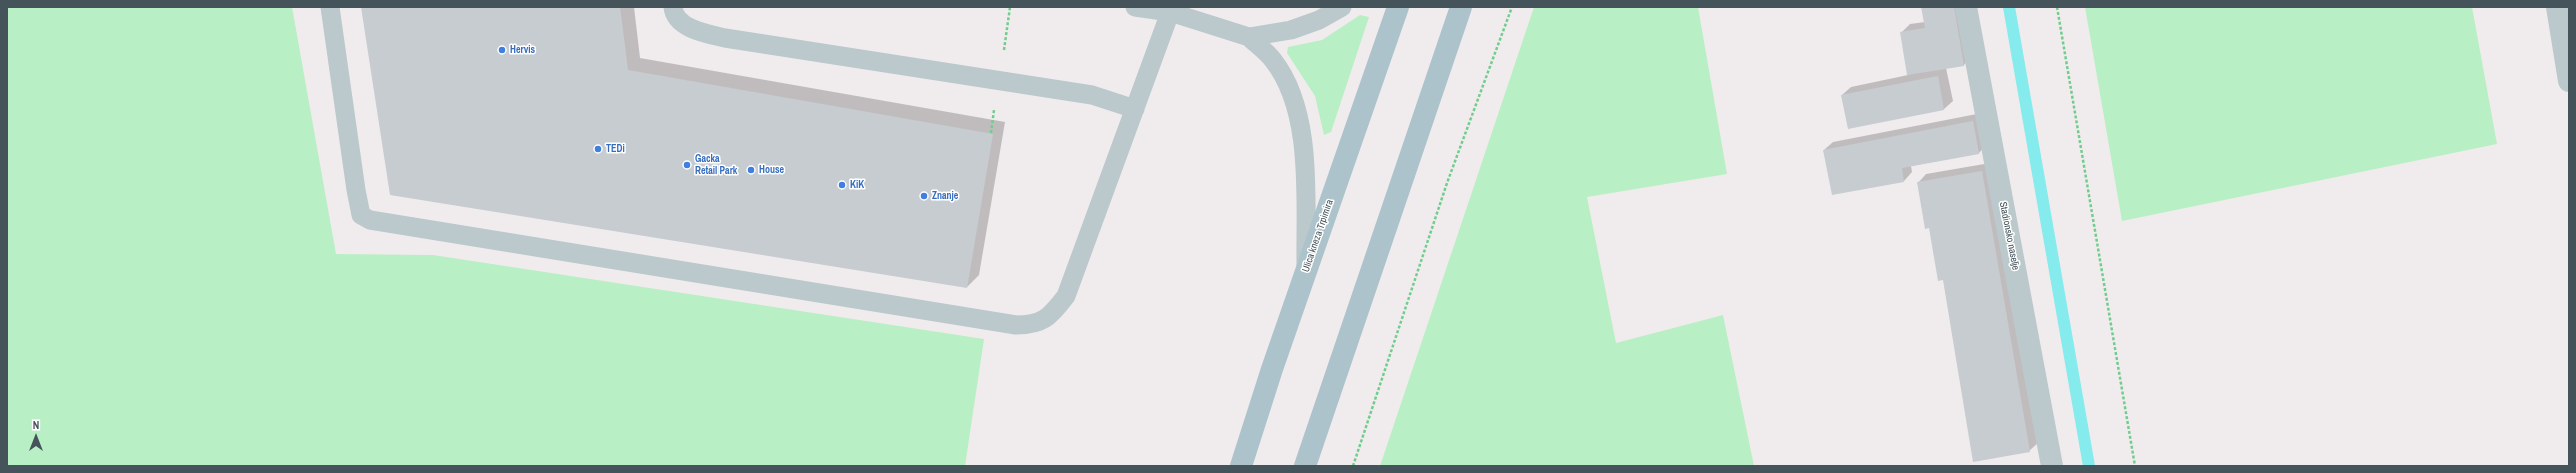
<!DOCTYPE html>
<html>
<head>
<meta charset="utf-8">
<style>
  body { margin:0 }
  #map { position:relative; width:2576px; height:473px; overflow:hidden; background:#f0eced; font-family:"Archivo Narrow",sans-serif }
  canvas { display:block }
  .frame { position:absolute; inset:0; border:8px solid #45545a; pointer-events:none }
  .north { position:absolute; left:16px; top:417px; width:40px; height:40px; -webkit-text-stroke:3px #fff; paint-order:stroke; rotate:0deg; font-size:11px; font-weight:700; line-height:16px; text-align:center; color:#45545a }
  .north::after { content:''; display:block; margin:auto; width:14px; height:18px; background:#45545a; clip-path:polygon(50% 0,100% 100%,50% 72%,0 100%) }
</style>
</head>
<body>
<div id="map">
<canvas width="2576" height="473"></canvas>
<div class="frame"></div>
<div class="north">N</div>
</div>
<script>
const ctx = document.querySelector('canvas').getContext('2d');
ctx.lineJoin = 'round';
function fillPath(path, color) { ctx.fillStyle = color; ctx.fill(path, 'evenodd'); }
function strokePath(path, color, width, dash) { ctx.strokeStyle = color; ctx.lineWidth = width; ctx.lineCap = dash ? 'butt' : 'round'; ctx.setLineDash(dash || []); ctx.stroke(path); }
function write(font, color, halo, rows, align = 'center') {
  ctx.font = font + ' "Archivo Narrow",sans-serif'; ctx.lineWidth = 3; ctx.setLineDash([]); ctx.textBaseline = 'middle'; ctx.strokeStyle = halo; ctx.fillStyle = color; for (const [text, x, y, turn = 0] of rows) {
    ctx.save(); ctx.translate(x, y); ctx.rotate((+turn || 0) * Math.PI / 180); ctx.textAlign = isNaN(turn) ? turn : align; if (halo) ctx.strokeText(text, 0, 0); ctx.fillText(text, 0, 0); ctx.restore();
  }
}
fillPath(new Path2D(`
  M7,7h285l44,247 97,1 551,84 -19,127h-958z
  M1534,7h164l29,167 -140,23 29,146 107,-28 31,151h-374z
  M2085,7h387l25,137 -375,77z
  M1360,15l9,2 -38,115 -7,3 -9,-39 -28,-43 1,-6 34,-7z`), '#b9efc4');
fillPath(new Path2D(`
  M362,7h272l6,51 365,64 -26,153 -12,12z
  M1923,7h41l8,49 -8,9 -18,3 7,33 -9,8 -95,19 -7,-33 9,-8 57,-12 -7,-42 9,-9 15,-2z
  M1982,113l5,31 -8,9 -68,13 1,6 -8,9 -80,-31 9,-8z
  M1990,163l48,280 -9,8 -86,-172 -25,-96 8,-9z`), '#0003');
strokePath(new Path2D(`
  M2009,7l80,459`), '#86ebec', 12);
fillPath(new Path2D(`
  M361,7h259l8,63 365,64 -26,154 -577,-93z
  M1921,7h33l10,59 -57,9 -7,-43 25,-4z
  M1938,76l6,34 -96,19 -7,-34z
  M1973,121l6,33 -77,14 2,14 -72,13 -9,-45z
  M1982,171l48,281 -57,10 -30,-182 -5,1 -9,-53 -4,1 -8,-47z`), '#c6ccd0');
strokePath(new Path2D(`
  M2057,7l78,459
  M1004,50l6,-43
  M991,133l3,-23
  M1353,466l94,-283 65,-176`), '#71cd8e', 2.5, [3, 2]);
strokePath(new Path2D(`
  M330,7l26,183 5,25 9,5 646,105c27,0 34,-8 50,-29l106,-289
  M673,7c2,22 35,27 52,31l367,57 43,14
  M1135,7l35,5 79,25 42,-7 28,-10 23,-13
  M1249,37c7,7 17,14 24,23 41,52 32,142 33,205`), '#bbc8cc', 19);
strokePath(new Path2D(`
  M1966,7l86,459
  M2557,7l12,74`), '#bbc8cc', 22);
strokePath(new Path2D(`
  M1241,466l31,-97 126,-362
  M1305,466l156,-459`), '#acc3cc', 22);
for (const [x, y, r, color] of [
  [502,50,4,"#3f7fe0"],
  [598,149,4,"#3f7fe0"],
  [687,165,4,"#3f7fe0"],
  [751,170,4,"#3f7fe0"],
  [842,185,4,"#3f7fe0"],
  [924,196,4,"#3f7fe0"]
]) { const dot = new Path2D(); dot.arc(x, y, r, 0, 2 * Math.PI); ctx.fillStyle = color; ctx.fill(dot); strokePath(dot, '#fff', 1.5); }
write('bold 10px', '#366cbe', '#fff', [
  ["Hervis",510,50],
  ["TEDi",606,149],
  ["Gacka",695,159],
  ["Retail Park",695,171],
  ["House",759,170],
  ["KiK",850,185],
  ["Znanje",932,196]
], 'left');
write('10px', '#45545a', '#fff', [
  ["Ulica kneza Trpimira",1318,236,-71],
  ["Stadionsko naselje",2009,236,79]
]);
</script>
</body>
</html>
